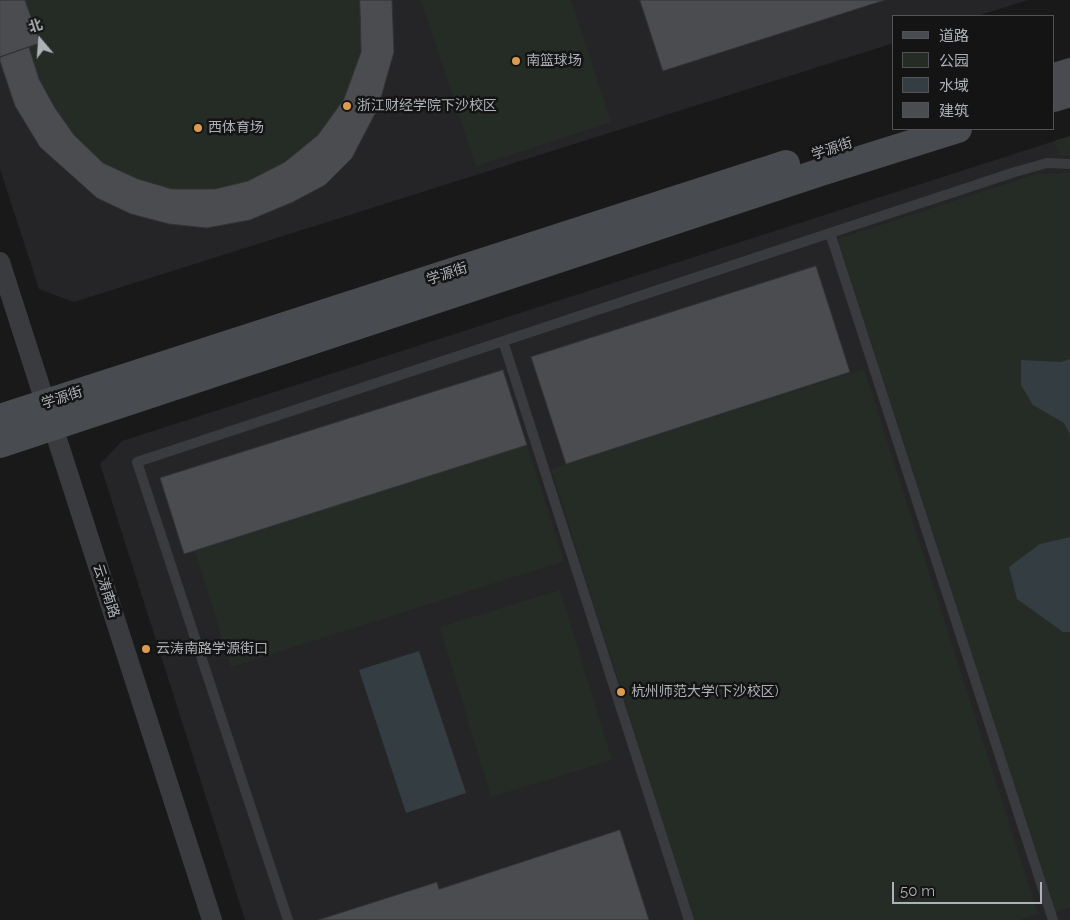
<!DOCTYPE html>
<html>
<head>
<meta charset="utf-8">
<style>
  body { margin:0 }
  #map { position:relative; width:1070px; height:920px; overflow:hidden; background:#19191a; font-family:Raleway,"Noto Sans SC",sans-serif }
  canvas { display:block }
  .legend { position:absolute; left:892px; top:15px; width:162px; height:115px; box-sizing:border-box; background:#141415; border:1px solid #515356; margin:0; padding:6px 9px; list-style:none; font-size:15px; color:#adb2b8 }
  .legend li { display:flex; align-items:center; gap:10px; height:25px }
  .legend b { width:25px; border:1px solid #515356 }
  .north { position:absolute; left:15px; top:15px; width:50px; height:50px; -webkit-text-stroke:4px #141415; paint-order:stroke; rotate:342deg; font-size:14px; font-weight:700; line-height:20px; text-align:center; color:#adb2b8 }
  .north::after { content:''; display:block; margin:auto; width:18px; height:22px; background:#adb2b8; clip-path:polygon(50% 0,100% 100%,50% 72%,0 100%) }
  .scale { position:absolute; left:892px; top:882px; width:150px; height:22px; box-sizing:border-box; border:2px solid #adb2b8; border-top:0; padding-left:6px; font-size:15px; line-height:18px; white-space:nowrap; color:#adb2b8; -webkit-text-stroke:4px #141415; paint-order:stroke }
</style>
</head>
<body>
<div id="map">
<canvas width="1070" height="920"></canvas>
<ul class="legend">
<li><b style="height:6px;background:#484b4f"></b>道路</li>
<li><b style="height:14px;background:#252c25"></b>公园</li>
<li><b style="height:14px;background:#343d42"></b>水域</li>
<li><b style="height:14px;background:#4b4c4f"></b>建筑</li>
</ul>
<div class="north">北</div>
<div class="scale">50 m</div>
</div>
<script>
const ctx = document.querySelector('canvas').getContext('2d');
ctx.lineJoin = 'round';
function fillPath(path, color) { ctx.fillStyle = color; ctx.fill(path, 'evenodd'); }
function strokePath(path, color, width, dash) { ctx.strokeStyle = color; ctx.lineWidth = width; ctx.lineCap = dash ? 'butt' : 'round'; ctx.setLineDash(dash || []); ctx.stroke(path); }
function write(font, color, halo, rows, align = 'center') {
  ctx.font = font + ' Raleway,"Noto Sans SC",sans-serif'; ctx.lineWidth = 5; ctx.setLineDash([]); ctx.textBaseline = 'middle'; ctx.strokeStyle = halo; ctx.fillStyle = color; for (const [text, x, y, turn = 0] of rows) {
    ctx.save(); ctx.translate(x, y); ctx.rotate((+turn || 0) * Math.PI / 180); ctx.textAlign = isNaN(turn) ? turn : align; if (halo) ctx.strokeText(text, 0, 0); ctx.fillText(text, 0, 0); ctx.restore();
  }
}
fillPath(new Path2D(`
  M0,0h1028l-51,16h-83v27l-820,259 -35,-13 -39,-120z
  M1070,136v784h-825l-145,-456 22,-23z`), '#252527');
fillPath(new Path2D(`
  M0,0h392l-14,108 -26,50 -27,27 -32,17 -43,18 -81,4 -38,-10 -34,-16 -57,-51 -25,-41 -15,-45z
  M421,0h150l40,122 -135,44z
  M1070,136v20l-11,-1 -5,-14z
  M1070,173v734l-15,5 -217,-673 198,-65z
  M864,369l174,545 -19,6h-325l-143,-451z
  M527,445l37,116 -333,106 -36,-116z
  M560,590l52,170 -121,37 -51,-170z`), '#252c25');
fillPath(new Path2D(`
  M1070,359v75l-6,-11 -31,-18 -12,-20v-25l40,2z
  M1070,537v95h-7l-46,-33 -8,-32 31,-23z
  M419,651l47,142 -60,20 -47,-143z`), '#343d42');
const building = new Path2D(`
  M0,0h25l15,43 -40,14z
  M360,0h32l2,52 -16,56 -26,50 -27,27 -32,17 -43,18 -43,8 -38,-4 -38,-10 -34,-16 -57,-51 -25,-41 -15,-45v-4l29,-10 10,32 16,29 19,27 29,28 35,16 34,10h43l33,-8 37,-19 33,-27 26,-36 17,-47z
  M640,0h245l-222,71z
  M816,266l34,106 -284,92 -35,-107z
  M503,370l24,75 -343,109 -24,-76z
  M620,830l29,90h-331l119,-38 2,7z`);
fillPath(building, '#4b4c4f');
strokePath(building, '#333336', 1);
strokePath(new Path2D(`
  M830,233l223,687
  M503,341l186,579
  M288,920l-151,-458 878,-290 32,-9 23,1`), '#3a3b3f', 10);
strokePath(new Path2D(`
  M0,262l212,658`), '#3a3b3f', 20);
strokePath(new Path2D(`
  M1054,77l16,-5
  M1054,98l16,-5
  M0,418l786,-254
  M0,444l821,-272 137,-43`), '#484b4f', 28);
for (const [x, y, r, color] of [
  [516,61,5,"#dc9b4e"],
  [347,106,5,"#dc9b4e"],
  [198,128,5,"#dc9b4e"],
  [146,649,5,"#dc9b4e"],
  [621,692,5,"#dc9b4e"]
]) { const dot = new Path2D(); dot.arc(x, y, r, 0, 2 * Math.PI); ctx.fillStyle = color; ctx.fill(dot); strokePath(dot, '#141415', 2); }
write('14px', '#adb2b8', '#141415', [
  ["南篮球场",526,61],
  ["浙江财经学院下沙校区",357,106],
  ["西体育场",208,128],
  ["云涛南路学源街口",156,649],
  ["杭州师范大学(下沙校区)",631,692]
], 'left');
write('14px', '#adb2b8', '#141415', [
  ["学源街",832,149,-18],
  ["学源街",447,274,-18],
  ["学源街",62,398,-18],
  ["云涛南路",106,591,72]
]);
</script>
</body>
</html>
